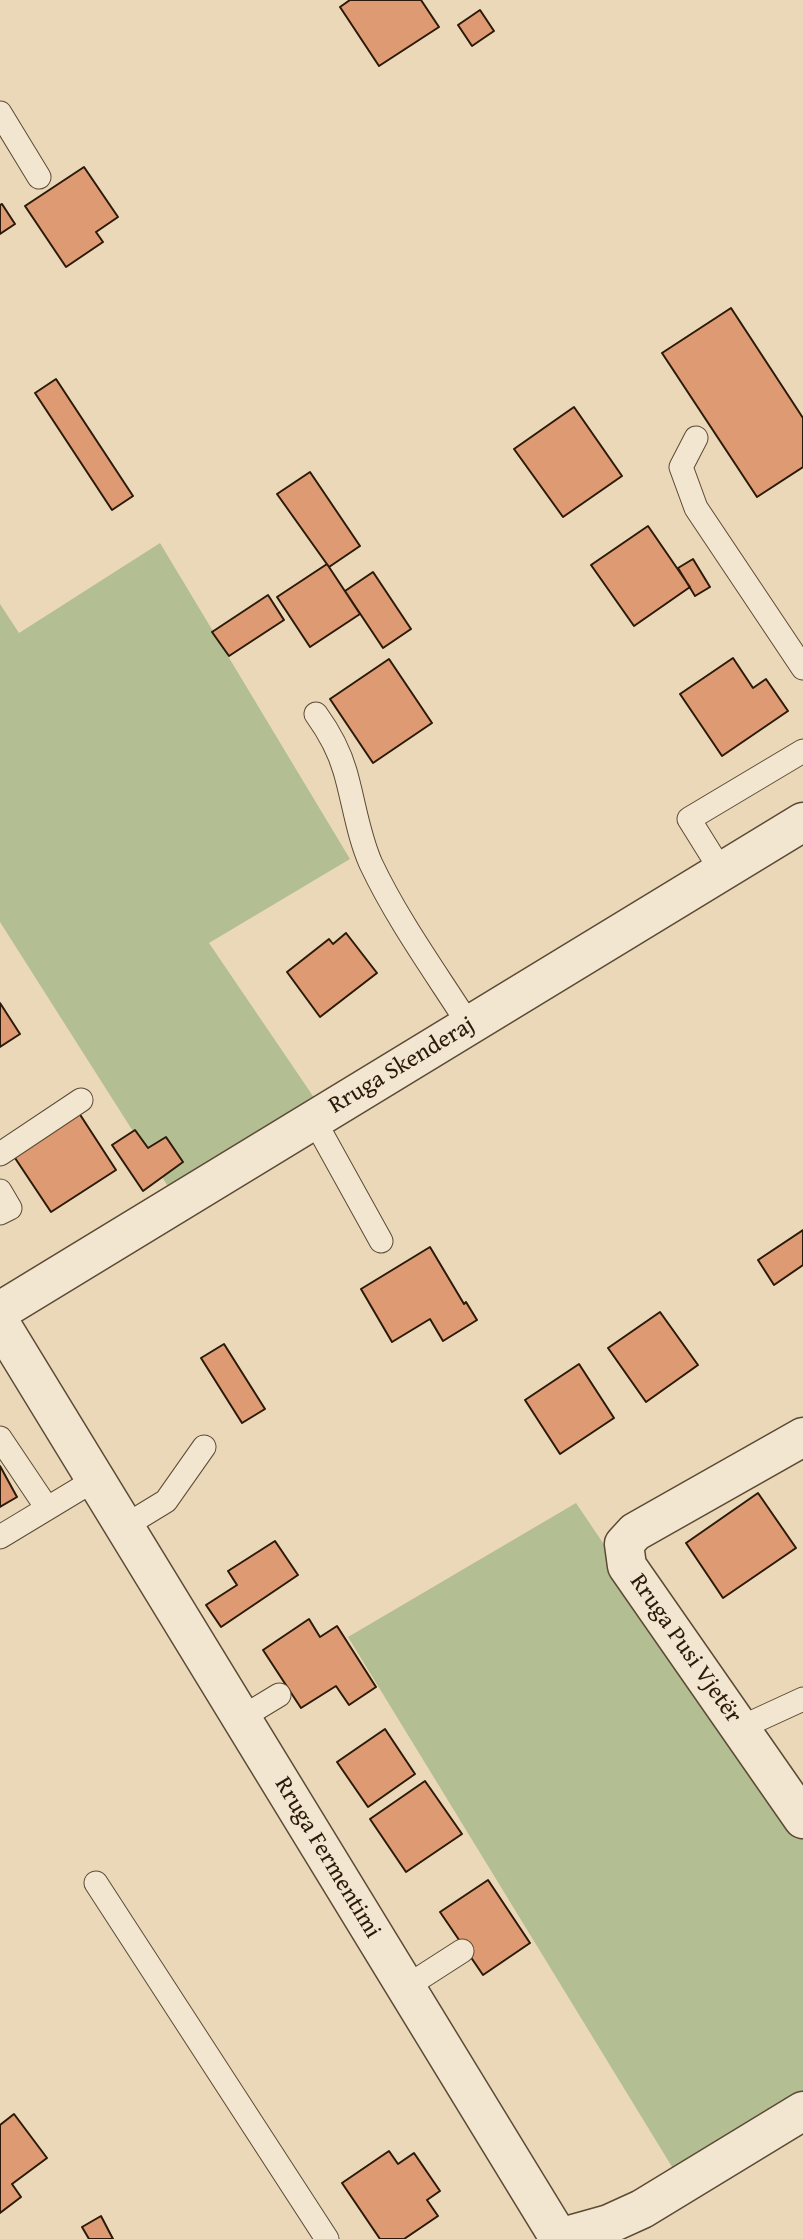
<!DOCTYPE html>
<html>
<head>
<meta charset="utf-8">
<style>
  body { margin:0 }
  canvas { display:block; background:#ebd8b8 }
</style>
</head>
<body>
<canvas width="803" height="2239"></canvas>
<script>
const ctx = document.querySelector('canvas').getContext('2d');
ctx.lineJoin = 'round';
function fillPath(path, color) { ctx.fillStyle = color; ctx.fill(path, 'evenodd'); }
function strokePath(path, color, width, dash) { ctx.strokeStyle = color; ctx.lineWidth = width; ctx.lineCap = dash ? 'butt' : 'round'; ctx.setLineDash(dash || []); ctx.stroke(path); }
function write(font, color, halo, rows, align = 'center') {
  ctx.font = font + ' "Gentium Book Plus",serif'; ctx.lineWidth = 5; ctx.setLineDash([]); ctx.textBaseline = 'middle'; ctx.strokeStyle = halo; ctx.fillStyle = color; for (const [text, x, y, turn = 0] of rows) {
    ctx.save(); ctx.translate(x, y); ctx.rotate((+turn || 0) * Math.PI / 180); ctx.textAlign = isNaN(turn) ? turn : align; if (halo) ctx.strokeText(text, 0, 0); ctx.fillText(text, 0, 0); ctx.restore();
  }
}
fillPath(new Path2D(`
  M160,543l190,316 -141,84 106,156 -146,89 -169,-266v-318l19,29z
  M576,1503l227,336v258l-126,78 -329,-538z`), '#b3bf92');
const building = new Path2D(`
  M350,0h71l18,27 -60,39 -39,-59z
  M480,10l14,21 -22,15 -14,-21z
  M84,167l34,50 -22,15 7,10 -37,25 -41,-61z
  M2,204l13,20 -15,10v-29z
  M731,308l72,110v49l-46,30 -95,-144z
  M56,379l77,117 -21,14 -77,-117z
  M574,407l48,69 -59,41 -49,-68z
  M310,472l50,74 -31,21 -52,-73z
  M648,526l42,61 -56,39 -43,-61z
  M693,559l17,28 -15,9 -17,-28z
  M327,564l33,50 -50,33 -33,-50z
  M373,572l38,57 -28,19 -38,-57z
  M268,595l16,25 -55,36 -17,-24z
  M733,658l20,30 13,-9 22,32 -66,45 -42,-62z
  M389,659l43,64 -59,40 -43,-64z
  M346,933l31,40 -57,44 -33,-45 42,-33 4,5z
  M0,1003l20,31 -20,13z
  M79,1113l37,57 -65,42 -38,-57z
  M135,1130l13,18 18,-11 17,25 -40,29 -31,-46z
  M803,1230v35l-29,20 -16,-25z
  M430,1247l34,57 2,-2 11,18 -34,21 -13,-22 -38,23 -31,-53z
  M660,1312l38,53 -52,37 -38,-54z
  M224,1344l41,65 -23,14 -41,-65z
  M579,1364l35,54 -54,36 -35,-54z
  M0,1466l17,31 -17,10z
  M758,1493l38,55 -73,50 -37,-55z
  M275,1541l23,34 -77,52 -15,-22 31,-20 -9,-14z
  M309,1619l11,18 17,-11 39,61 -27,18 -13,-19 -35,22 -38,-58z
  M385,1729l30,45 -47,33 -31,-45z
  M425,1781l37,53 -56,38 -36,-53z
  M488,1880l42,63 -47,32 -43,-63z
  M14,2114l33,44 -35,26 9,13 -21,16v-88z
  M389,2151l9,13 16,-11 26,38 -13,9 11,16 -34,23h-24l-38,-56z
  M101,2216l12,23h-24l-7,-12z`);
fillPath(building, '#de9b73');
strokePath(building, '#2b1a09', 2);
const lane = new Path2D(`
  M0,113l39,64
  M696,438l-15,29 15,41 107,160
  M316,714c13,18 23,36 29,57 9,31 13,64 26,93 27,57 65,109 98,161
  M722,872l-33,-53 114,-68
  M314,1120l67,121
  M0,1154l81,-54
  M0,1191l10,17 -10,5
  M0,1438l47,70
  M125,1526l41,-25 38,-54
  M0,1537l96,-58
  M241,1718l38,-23
  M740,1728l63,-29
  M96,1883l231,356
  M406,1987l56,-36`);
const street = new Path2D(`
  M0,1311l803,-489
  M0,1323l559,915 50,-14 33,-15 161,-98
  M803,1437l-168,95 -11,12 3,22 176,253`);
strokePath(lane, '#5b4a35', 25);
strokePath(street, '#5b4a35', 41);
strokePath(lane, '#f2e6d1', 23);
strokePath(street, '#f2e6d1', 38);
write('24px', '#2b1a09', '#f2e6d1', [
  ["Rruga Skenderaj",402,1066,-31],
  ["Rruga Pusi Vjetër",685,1649,55],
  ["Rruga Fermentimi",327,1858,59]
]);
</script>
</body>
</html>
